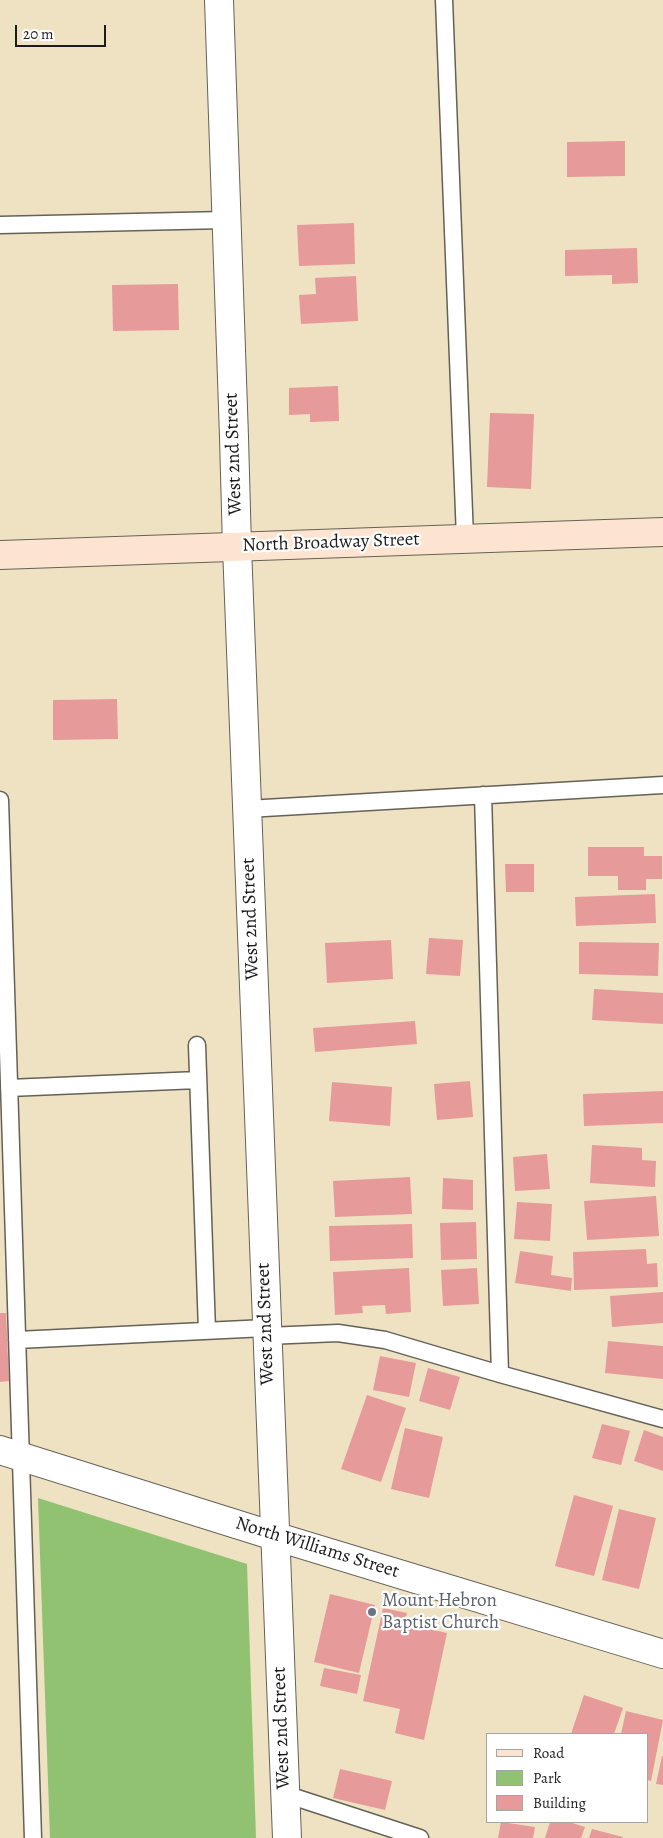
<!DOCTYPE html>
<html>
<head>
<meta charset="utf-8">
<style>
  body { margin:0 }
  #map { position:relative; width:663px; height:1838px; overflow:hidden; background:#eee2c3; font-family:Alegreya,serif }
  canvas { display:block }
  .legend { position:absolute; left:486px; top:1733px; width:162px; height:90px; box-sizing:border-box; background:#fff; border:1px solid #a4a4a4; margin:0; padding:6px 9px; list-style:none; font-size:15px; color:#1c1c1c }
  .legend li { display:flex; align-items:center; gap:10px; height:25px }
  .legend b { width:25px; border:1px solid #a4a4a4 }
  .scale { position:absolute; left:15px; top:25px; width:91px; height:22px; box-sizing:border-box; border:2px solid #1c1c1c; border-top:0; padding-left:6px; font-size:15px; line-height:18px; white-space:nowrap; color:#1c1c1c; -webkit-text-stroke:4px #fff; paint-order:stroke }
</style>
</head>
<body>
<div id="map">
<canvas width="663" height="1838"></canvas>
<ul class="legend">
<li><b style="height:6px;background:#fde4d0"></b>Road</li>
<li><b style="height:14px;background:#91c272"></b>Park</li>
<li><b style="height:14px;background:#e69a9a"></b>Building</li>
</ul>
<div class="scale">20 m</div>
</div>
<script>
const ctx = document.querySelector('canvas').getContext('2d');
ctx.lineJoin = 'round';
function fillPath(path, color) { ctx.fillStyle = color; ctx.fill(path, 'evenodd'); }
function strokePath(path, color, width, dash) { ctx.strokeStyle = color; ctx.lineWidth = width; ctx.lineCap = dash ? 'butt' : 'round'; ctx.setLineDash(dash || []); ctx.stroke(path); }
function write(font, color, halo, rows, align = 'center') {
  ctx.font = font + ' Alegreya,serif'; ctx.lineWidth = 4.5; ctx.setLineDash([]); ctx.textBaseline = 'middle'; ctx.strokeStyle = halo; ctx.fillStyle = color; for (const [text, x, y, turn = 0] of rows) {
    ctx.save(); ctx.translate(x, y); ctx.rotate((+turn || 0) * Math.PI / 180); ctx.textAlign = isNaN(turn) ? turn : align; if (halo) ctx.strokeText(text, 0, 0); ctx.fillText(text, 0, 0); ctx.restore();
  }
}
fillPath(new Path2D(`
  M38,1498l209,66 9,274h-206z`), '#91c272');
fillPath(new Path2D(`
  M625,141v35l-58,1v-35z
  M354,223l1,41 -56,2 -2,-41z
  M637,248l1,35 -26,1v-9l-47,1v-26z
  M356,276l2,45 -57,3 -2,-29 17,-1 -1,-16z
  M178,284l1,46 -66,1 -1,-46z
  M338,386l1,35 -29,1v-8l-21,1v-27z
  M490,413l44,1 -3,75 -44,-2z
  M117,699l1,40 -65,1v-40z
  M588,847h56v9h18v23h-16v11h-28v-14h-30z
  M505,864h29v28h-28z
  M655,894l1,29 -80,3 -1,-29z
  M429,938l34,2 -3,36 -34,-2z
  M391,940l2,39 -66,4 -2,-40z
  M579,942l80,1 -1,33 -79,-2z
  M594,989l69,4v31l-71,-4z
  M415,1021l2,23 -102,8 -2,-24z
  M470,1081l3,36 -36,3 -3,-36z
  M332,1082l60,5 -2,39 -61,-5z
  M663,1091v32l-79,3 -1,-32z
  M592,1145l50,3v12l14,1 -1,26 -65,-4z
  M547,1154l3,35 -35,2 -2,-34z
  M410,1177l2,37 -77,3 -2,-36z
  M443,1178l30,2v30l-31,-1z
  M656,1196l3,40 -72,4 -3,-39z
  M517,1202l35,2 -2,37 -36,-2z
  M476,1222l1,37 -36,1 -1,-37z
  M412,1224l1,34 -83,3 -1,-35z
  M646,1249l1,15 10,-1 1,24 -84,3 -1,-38z
  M520,1251l33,5 -2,19 21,3 -1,13 -56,-8z
  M409,1268l2,44 -25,2 -1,-9 -23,1 1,7 -28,2 -2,-43z
  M477,1268l2,36 -36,2 -2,-36z
  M663,1292v31l-51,4 -2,-31z
  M0,1313h6l3,68 -9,1z
  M608,1341l55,5v33l-58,-6z
  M380,1356l36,7 -7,34 -36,-7z
  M428,1368l32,9 -10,33 -31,-9z
  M367,1395l39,13 -25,74 -40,-13z
  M602,1424l28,7 -9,34 -29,-7z
  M405,1428l38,9 -14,61 -38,-9z
  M644,1430l19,7v34l-29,-10z
  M574,1495l39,11 -19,70 -39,-10z
  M619,1509l37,9 -17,71 -37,-9z
  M330,1594l45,11 -16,68 -45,-11z
  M383,1608l24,5 -3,11 43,9 -23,107 -29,-7 5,-24 -37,-8z
  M324,1668l37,7 -4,19 -37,-8z
  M584,1695l39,13 -9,26h-43z
  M626,1711l37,9 -12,61 -4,-1v-46h-26z
  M662,1756h1v29l-7,-1z
  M340,1769l52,12 -7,29 -52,-12z
  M501,1822l34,5 -2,11h-35z
  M550,1822h19l16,5 -4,11h-36z
  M592,1829l31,8v1h-34z`), '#e69a9a');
const lane = new Path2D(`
  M444,0l21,538
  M0,225l225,-5
  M483,795l17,579
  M0,800l33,1038
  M247,809l416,-24
  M197,1045l10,286
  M9,1088l189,-8
  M267,1336l71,-3 47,7 115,34 163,45
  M17,1340l249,-12
  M285,1794l135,44`);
const street = new Path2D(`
  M219,0l15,437 3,110 50,1291
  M0,1450l274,86 389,118`);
const secondary = new Path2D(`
  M0,555l663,-23`);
strokePath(lane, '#666156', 19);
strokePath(street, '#666156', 30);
strokePath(secondary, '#666156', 30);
strokePath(lane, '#fff', 16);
strokePath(street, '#fff', 28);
strokePath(secondary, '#fde4d0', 28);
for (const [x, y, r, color] of [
  [372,1612,5,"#6b7280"]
]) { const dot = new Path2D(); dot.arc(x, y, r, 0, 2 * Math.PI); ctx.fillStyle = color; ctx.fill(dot); strokePath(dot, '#fff', 2); }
write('19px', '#1c1c1c', '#fff', [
  ["West 2nd Street",234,454,-92],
  ["North Broadway Street",331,543,-2],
  ["West 2nd Street",251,919,-92],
  ["West 2nd Street",266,1324,-92],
  ["North Williams Street",317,1548,17],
  ["West 2nd Street",282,1728,-92]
]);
write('19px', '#5b616d', '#fff', [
  ["Mount Hebron",382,1601],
  ["Baptist Church",382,1623]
], 'left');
</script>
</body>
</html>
